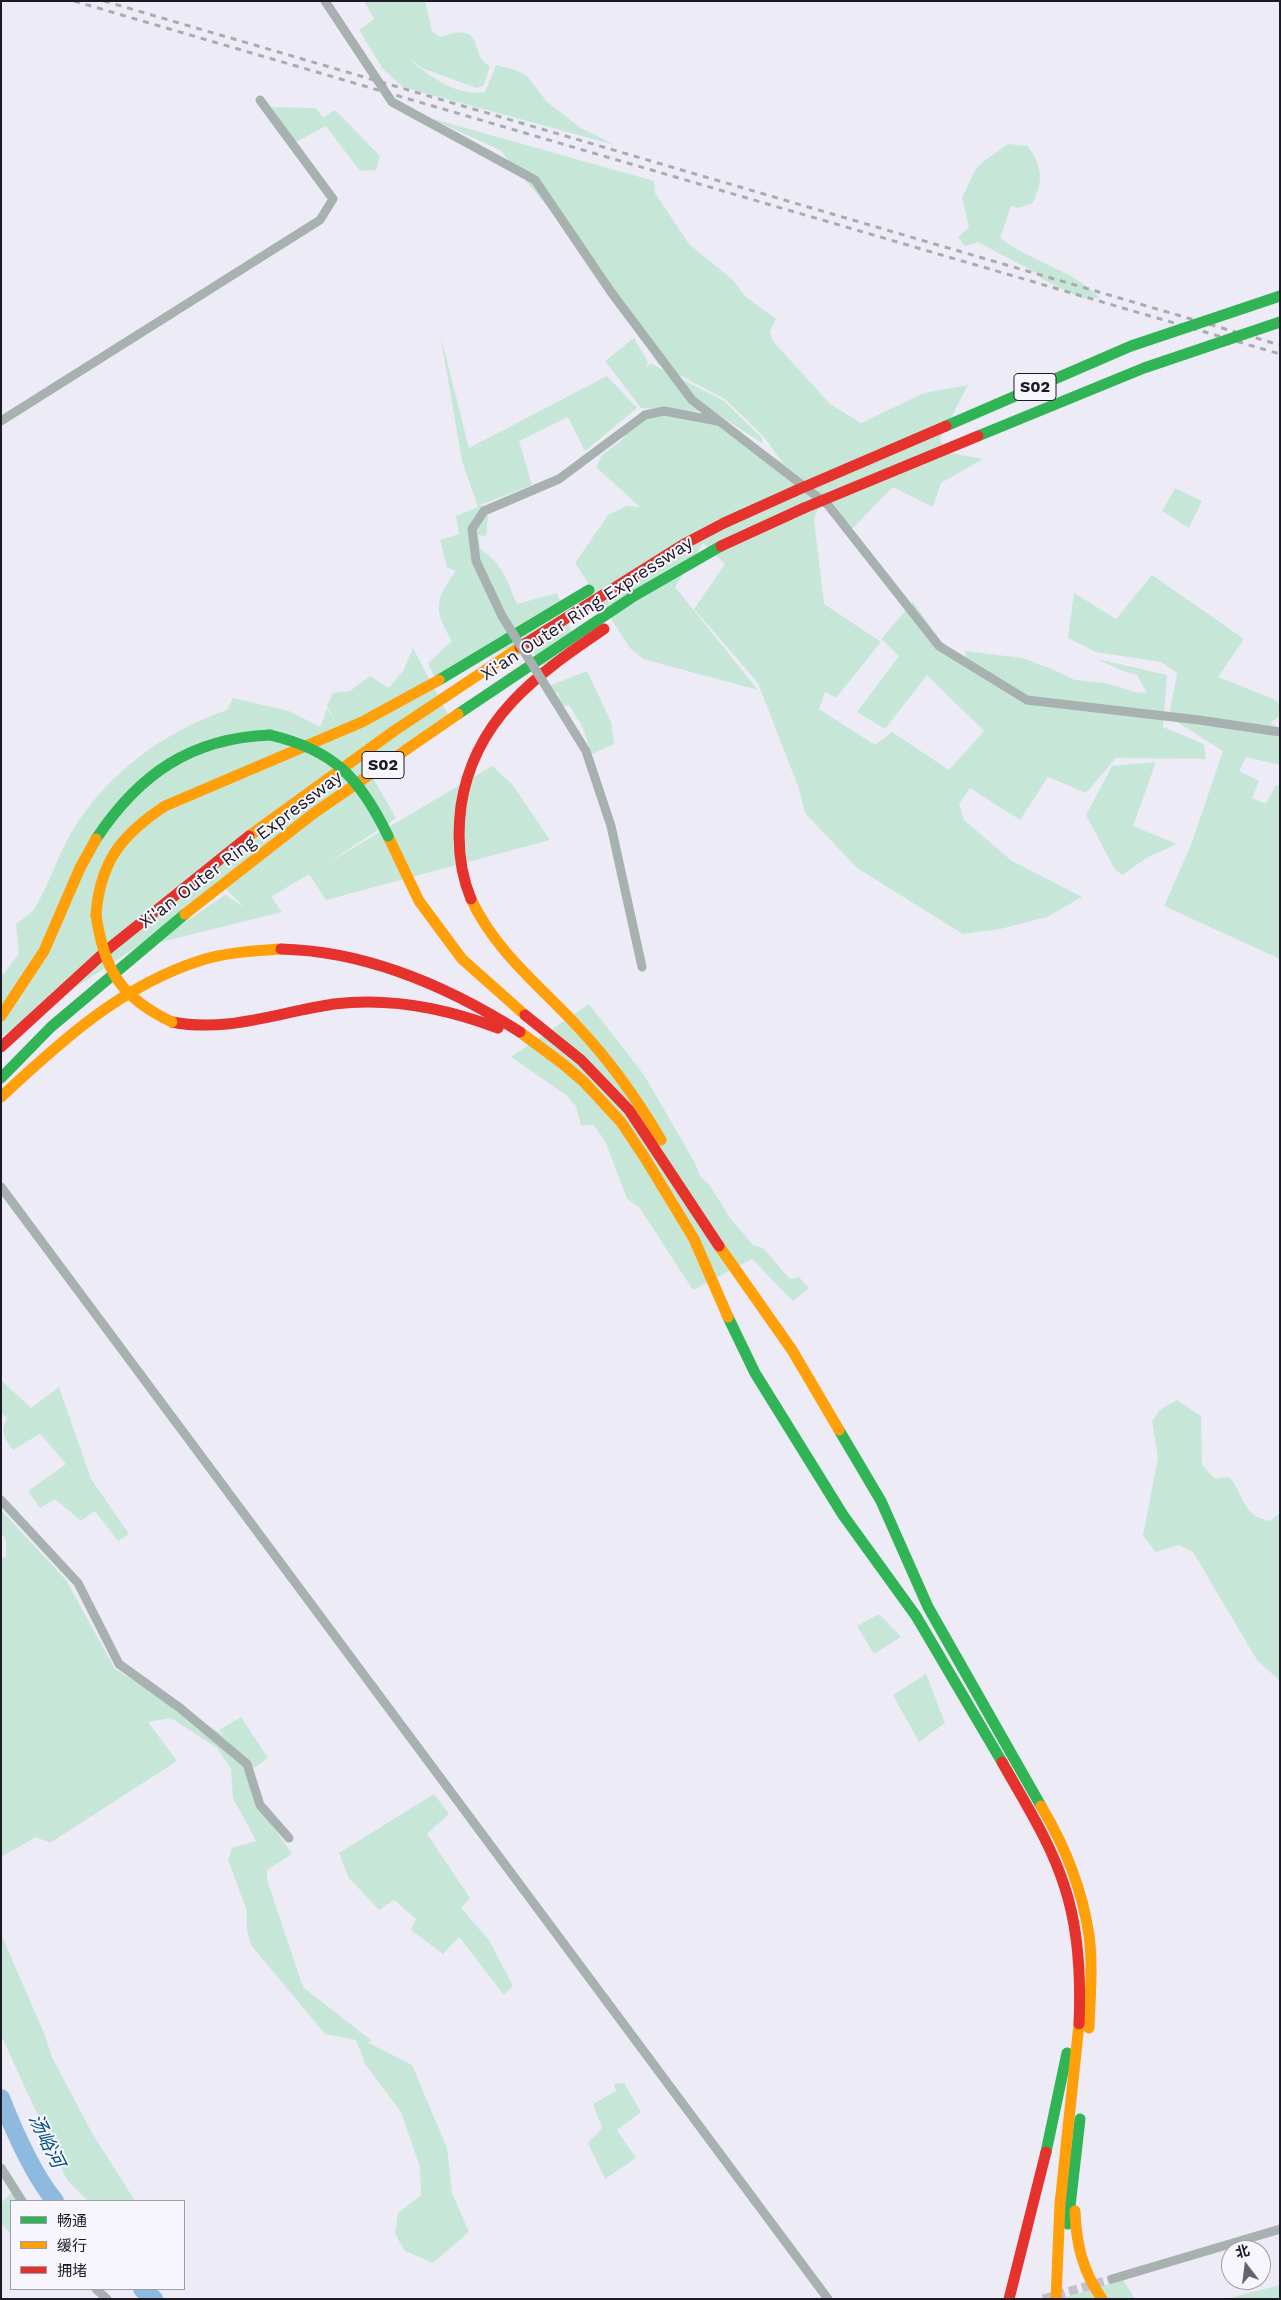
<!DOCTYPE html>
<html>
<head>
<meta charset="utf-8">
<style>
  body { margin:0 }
  #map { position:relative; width:1281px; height:2300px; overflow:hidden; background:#edebf6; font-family:"Work Sans","Noto Sans SC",sans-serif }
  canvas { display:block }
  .frame { position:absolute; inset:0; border:2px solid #1c1a25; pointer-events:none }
  .legend { position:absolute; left:10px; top:2200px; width:175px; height:90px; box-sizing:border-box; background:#f7f6fd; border:1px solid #9f9ea7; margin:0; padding:6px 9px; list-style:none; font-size:15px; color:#1c1a25 }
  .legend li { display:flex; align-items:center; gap:10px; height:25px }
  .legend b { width:25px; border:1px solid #9f9ea7 }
  .north { position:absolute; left:1221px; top:2240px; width:50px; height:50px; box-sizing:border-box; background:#f7f6fd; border:1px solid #9f9ea7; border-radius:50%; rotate:345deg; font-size:14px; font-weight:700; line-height:20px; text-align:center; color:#1c1a25 }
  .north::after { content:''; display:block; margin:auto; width:18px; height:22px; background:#65636e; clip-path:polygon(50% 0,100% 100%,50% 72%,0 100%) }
</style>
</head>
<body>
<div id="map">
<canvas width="1281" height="2300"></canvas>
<div class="frame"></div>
<ul class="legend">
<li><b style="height:6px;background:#30b455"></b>畅通</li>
<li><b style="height:6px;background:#ff9f0a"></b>缓行</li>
<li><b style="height:6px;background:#e5322d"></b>拥堵</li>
</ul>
<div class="north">北</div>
</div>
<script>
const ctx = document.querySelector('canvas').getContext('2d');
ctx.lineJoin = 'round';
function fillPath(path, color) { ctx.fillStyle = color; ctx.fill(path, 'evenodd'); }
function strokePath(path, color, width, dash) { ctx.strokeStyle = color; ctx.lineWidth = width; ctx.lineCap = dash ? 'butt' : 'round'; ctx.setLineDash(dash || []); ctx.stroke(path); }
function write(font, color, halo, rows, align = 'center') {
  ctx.font = font + ' "Work Sans","Noto Sans SC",sans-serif'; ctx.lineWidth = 4; ctx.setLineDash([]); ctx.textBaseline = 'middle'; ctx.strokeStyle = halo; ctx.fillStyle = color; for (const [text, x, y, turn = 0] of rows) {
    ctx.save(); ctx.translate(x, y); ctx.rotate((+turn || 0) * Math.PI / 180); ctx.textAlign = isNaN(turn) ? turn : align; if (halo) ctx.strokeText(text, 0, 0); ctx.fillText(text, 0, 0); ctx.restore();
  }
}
fillPath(new Path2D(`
  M364,1h61l7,30 8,6c49,-17 27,18 50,29l-6,19 -7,3 -55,-20 -15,-12c19,19 50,41 78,36l11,-27 20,5 11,6 20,26 34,26 34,17 -212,-58 -20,-18 -24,-39 15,-11z
  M271,107l45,1 7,10 12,-8 45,46 -4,14 -16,1 -34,-45 -30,16z
  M430,118l224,63 1,12 34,51 44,36 12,16 31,23 -6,12 3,10 57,63 31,19 63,-30 44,-8 -28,54 6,13 37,7 -42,24 -8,24 -40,-20 -42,43 -29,-31 -8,20 10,85 57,38 -45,56 -11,-6 -6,17 56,36 17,-13 57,38 35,-39 -57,-56 -42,54 -28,-17 42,-56 -18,-17 32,-37 40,56 13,10 -1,-17 57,7 30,11 23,11 30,3 30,9 12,1 -10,-18 -14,-4 -26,-12 70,16 -4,52 41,17 2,15 -90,-1 -30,35 -38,-16 -28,43 -50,-32 -11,16 5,16 48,41 70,36 -35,20 -47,12 -37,5 -106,-66 -52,-55 -6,-24 -41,-106 -64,-74 31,-45 -22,-21 -28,44 83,103 -115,-31 -13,-11 -55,-85 33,-48 19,-9 13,1 -44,-40 6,-12 19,-14 10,-13 25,-16 56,6 71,45 -19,-26 -39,-38 -67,-35 -55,-91 -103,-123z
  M1008,144l20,2c14,22 16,32 5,57l-15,5 -7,-2 -11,32c31,24 72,31 100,60h-19l-41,-20v-3l-62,-33 -13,4 -7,-9 11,-10 -7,-29 11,-24 7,-10z
  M440,333l29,115 138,-72 30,32 -52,43 -17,-34 -49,24 13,44 -52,20 9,2 -3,29 -8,-1 3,15c21,12 27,33 36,54l40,-11 22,60 -40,13 -10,-26 -95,37 -6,-14 24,-22c-19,-31 -17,-42 4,-70l-9,-4 -7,-27 19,-6 -3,-18 22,-9 -16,-46z
  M634,338l14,24 -3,7 5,-6 74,38 38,37v5l-48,-31 -73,-4 -36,-47z
  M1175,488l27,13 -13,27 -27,-17z
  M1152,575l92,64 -26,38 58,23 4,5v11l-10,7 10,6v36l-34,-8 -7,14 20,10 -7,17 14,6 10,-19 4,1v173l-116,-53 27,-61 32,-94 -54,-34 8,-44 -16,-11 -65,-10 -28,-14 6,-45 42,26z
  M413,648l37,70 -84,48 30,52 -70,46 166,-98 20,18 38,56 -224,60 -17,-26 -38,23 11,15 -129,32 72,-49 19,12 -19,-19 -224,149v-60l18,-23 -3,-30c6,-5 14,-9 18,-15 15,-23 23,-52 37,-76 34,-58 93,-102 156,-123l6,-12 56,13 31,16 7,-18 8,11 -8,-14 6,-13 17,-2 20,-15 19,12 14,-17z
  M587,671l24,51 3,22 -22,10 -10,-28 -13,-21 -11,2 1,-14 -9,2 -1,-9z
  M1156,762l-23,64 44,18 -29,13 -26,18 -8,-7 -28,-53 26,-49z
  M589,1004l55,71 51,88 5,13 9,8 21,34 23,27 10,3 27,31 9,-2 10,11 -16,13 -41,-42 -59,31 -54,-83 -12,-8 -21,-56 -12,-18h-13l-5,-19 -10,-11 -55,-38z
  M1,1380l30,28 28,-21 32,92 38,55 -11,7 -23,-30 -14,10 -26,-22 -15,9 -12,-17 38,-27 -26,-30 -27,16c-9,-12 -13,-18 -6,-32l-6,-5z
  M1177,1400l24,16 1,49 13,14 14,-2c16,17 12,39 41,44l10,-8v168l-23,-21 -64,-108 -14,-7 -24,7 -12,-17 15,-77 -6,-37 8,-11z
  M1,1510l65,70 49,89 112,68 -8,-7 22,-13 27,41 -18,13 4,27 38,56 -25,16v10l36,107 69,54 -5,1 45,23 35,83 5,45 17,39 -36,31 -28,-12 -10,-17 3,-21 23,-18 -1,-28 -19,-55 -36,-48 -9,-24 -31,-6 -74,-89 -4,-16v-18l-19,-51 4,-12 24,-7 -23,-43 -2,-29 -14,-21 -46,-30 -23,4 29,39 -127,82 -14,-6 -35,20v-298l5,-3v-16l-5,-8z
  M879,1614l22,23 -27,17 -17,-28z
  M926,1674l19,49 -26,19 -26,-47z
  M434,1794l15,20 -22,20 43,64 -9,10 28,32 24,46 -9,9 -45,-58 -16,17 -32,-24 5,-11 -22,-19 -15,10 -30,-32 -10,-25z
  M1,1934l43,99 8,24 40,76 43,68h-47l-21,-21 -66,-145z
  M624,2083l17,29 -24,18 19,28 -31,21 -17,-36 14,-15 -9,-24 23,-13 -2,-7z
  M13,2191l7,10h-9v33l-10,-10v-21z
  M1123,2280l12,19h-76z
  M1280,2285v14h-55z`), '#c6e7d8');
strokePath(new Path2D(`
  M1,2098c13,33 31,75 54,103
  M142,2289l12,10`), '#8fbae0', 18);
strokePath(new Path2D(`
  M1043,2299l69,-20`), '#c3c1cc', 9, [9, 4.5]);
strokePath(new Path2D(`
  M325,1l67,101 143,78 76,112 81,108 136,105 111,141 88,54 172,20 81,12
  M1,421l319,-201 13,-21 -73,-99
  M502,616l-26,-55 -4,-32 12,-18 75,-32 86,-64 19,-4 54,10
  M555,701l31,50 25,75 31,141
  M1,1187l827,1112
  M1,1500l77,83 41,81 61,44 67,56 13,41 29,33
  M1,2168l21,33
  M1112,2279l168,-50
  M96,2289l11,10`), '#a7b1af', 9);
strokePath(new Path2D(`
  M439,680l150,-90
  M458,714l176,-118 87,-50
  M96,839c43,-65 95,-101 174,-104
  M1,1078l50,-51 134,-113
  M728,1317l27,56 88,142 73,101 86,146
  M839,1430l42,71 47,106 113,199
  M1046,2152l21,-99
  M1068,2224l12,-105`), '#30b455', 11);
strokePath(new Path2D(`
  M249,836l145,-105 126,-84
  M388,836l31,65 43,58 63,56
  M471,899c24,52 69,87 107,128 32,34 59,72 83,113
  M185,914l129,-101 144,-99
  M96,915c4,-53 25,-80 69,-109l197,-84 77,-42
  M1,1016l43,-65 36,-83 16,-29
  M520,1032l43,32 21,18 37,40 24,36 49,81 34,78
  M1,1097c60,-56 121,-112 201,-137 26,-8 53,-9 79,-11
  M719,1246l73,104 47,80
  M1041,1806c24,40 41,83 48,129 4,31 1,62 0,93
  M1075,2211c1,33 8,61 27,88
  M1056,2299l4,-95 19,-180`), '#ff9f0a', 11);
strokePath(new Path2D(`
  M721,546l83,-38
  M520,647l166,-104 38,-20 71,-32
  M471,899c-12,-29 -14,-62 -10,-93 13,-87 75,-131 143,-177
  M281,949c85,2 168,38 239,83
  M525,1015l56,45 48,50 90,136
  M172,1022c56,11 107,-10 162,-18 56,-7 111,4 164,24
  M1,1047l106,-97 142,-114
  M1002,1762c23,41 49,81 63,126 14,43 16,91 14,136
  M1009,2299l37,-147`), '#e5322d', 11);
strokePath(new Path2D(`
  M74,1l1206,353
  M104,1l1176,344`), '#a8acaf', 3, [6, 6]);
strokePath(new Path2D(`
  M502,616l53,85`), '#a7b1af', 9);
strokePath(new Path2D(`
  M946,426l185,-80 149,-50
  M978,436l166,-68 136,-46
  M270,735c64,15 90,43 118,101`), '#30b455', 11);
strokePath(new Path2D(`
  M96,915c8,55 25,83 76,107`), '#ff9f0a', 11);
strokePath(new Path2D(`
  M795,491l151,-65
  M804,508l174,-72`), '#e5322d', 11);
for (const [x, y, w] of [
  [1035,387,42],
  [383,765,42]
]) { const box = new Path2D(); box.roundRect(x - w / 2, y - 13.5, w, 27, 4); ctx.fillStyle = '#f7f6fd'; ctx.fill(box); strokePath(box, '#1c1a25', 1); }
write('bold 16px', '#1c1a25', null, [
  ["S02",1035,387],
  ["S02",383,765]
]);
write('18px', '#1c1a25', '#f7f6fd', [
  ["Xi'an Outer Ring Expressway",587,609,-33],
  ["Xi'an Outer Ring Expressway",241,850,-37]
]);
write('italic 19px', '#015080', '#f7f6fd', [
  ["汤峪河",46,2141,64]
]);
</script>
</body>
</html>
